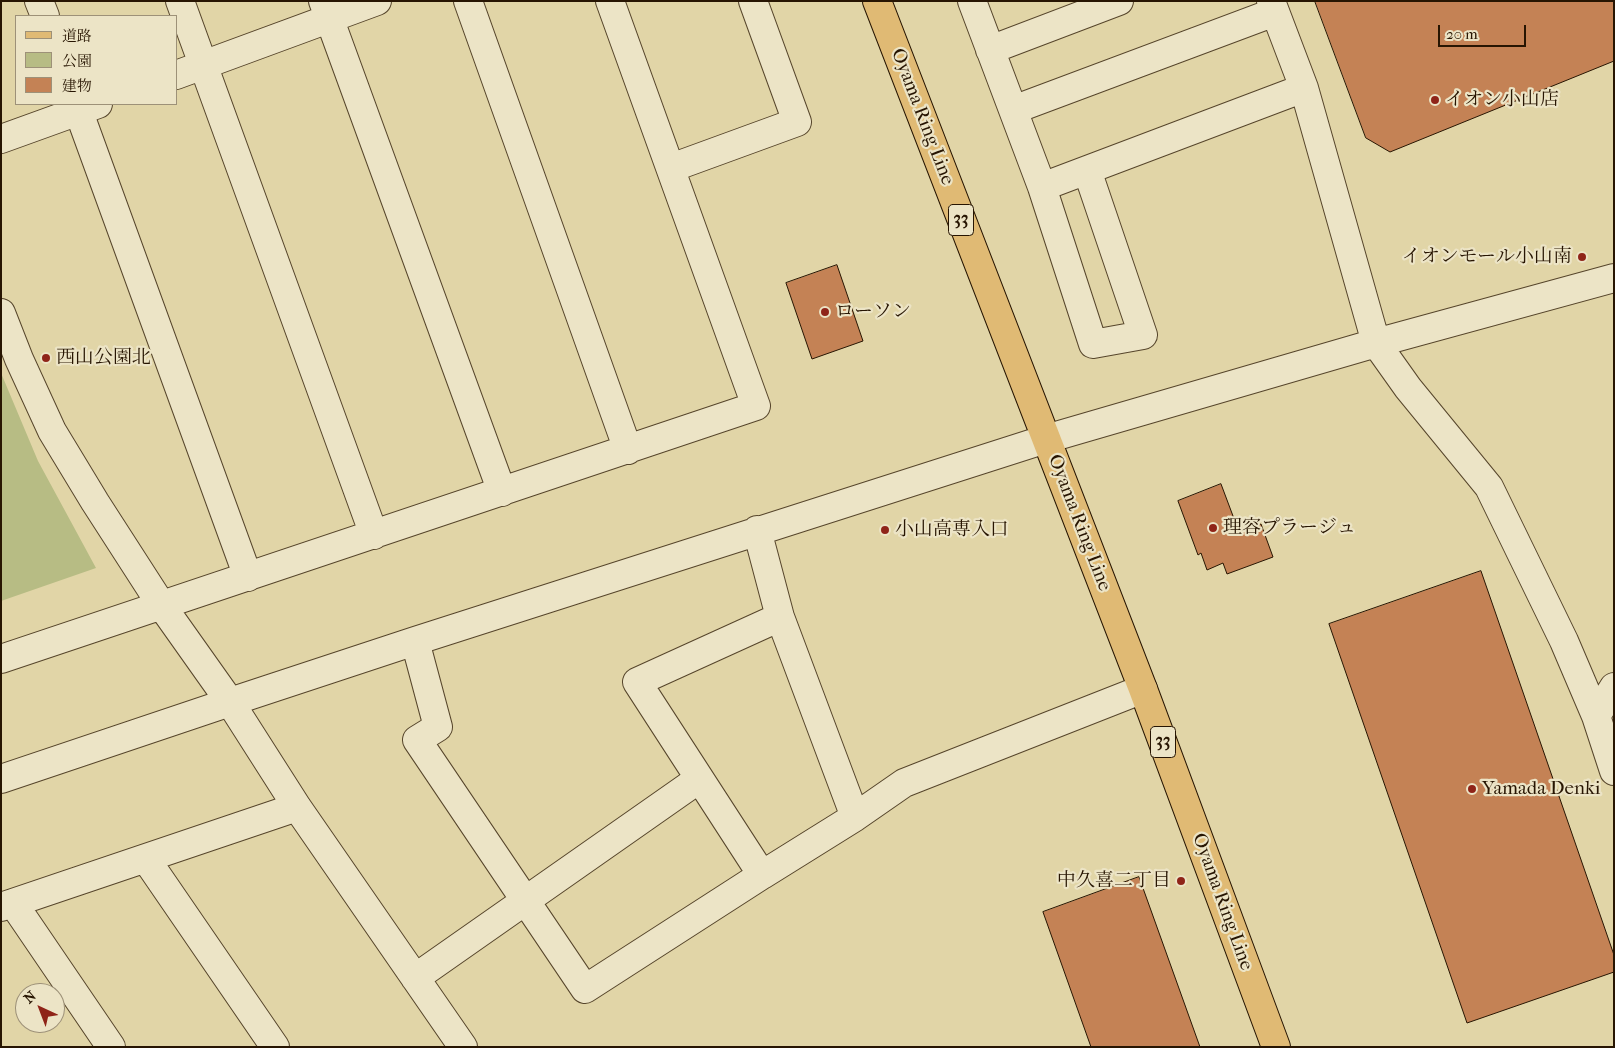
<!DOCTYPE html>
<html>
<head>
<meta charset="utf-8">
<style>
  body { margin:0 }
  #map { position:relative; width:1615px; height:1048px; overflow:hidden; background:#e1d5a7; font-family:"IM FELL French Canon","Noto Serif JP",serif }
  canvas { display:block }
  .frame { position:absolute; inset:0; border:2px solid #271502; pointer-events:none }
  .legend { position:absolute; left:15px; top:15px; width:162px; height:90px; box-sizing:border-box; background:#ece4c6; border:1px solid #9d9178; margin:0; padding:6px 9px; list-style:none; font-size:15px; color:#271502 }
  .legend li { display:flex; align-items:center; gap:10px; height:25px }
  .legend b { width:25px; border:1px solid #9d9178 }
  .north { position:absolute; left:15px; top:983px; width:50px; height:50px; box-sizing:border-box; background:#ece4c6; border:1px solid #9d9178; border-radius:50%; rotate:317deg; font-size:14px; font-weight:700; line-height:20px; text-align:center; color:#271502 }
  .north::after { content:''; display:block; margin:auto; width:18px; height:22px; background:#8f2418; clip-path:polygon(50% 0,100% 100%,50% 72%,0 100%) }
  .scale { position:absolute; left:1438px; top:25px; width:88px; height:22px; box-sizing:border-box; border:2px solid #271502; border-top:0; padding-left:6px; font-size:15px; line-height:18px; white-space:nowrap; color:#271502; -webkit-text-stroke:4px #ece4c6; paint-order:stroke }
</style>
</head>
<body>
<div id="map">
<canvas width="1615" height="1048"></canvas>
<div class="frame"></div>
<ul class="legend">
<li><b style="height:6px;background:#e0ba74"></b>道路</li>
<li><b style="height:14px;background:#b7bc84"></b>公園</li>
<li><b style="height:14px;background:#c48255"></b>建物</li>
</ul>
<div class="north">N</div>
<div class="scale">20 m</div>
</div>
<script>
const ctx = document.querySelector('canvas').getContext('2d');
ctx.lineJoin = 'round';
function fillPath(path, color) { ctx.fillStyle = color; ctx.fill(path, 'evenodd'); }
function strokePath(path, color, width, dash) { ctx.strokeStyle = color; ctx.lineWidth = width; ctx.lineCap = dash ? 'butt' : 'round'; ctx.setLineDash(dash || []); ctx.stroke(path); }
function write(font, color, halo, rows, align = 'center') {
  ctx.font = font + ' "IM FELL French Canon","Noto Serif JP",serif'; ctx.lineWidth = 4.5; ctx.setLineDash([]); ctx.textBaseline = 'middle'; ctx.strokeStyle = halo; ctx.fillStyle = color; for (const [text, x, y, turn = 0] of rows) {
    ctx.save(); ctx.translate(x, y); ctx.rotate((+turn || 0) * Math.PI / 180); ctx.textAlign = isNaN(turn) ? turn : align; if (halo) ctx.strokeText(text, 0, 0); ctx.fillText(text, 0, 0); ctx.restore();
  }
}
fillPath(new Path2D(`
  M1,373l37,88 58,107 -95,33z`), '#b7bc84');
const building = new Path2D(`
  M1315,1h299v60l-224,91 -24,-14z
  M837,265l26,76 -51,18 -26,-76z
  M1221,484l18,48 22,-8 12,33 -46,17 -4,-11 -16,7 -6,-17 -3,2 -20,-54z
  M1481,571l133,384v17l-147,51 -138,-399z
  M1139,877l61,170h-109l-48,-135z`);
fillPath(building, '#c48255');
strokePath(building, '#271502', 1);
const minor = new Path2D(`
  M39,1l6,15
  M180,1l194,534
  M323,1l179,491
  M468,1l160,449
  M972,1l70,186 262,-99
  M1271,1l33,87 72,255 32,45 81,99 75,154 32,75 18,55
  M990,50l129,-49
  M176,75l201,-74
  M76,104l172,473
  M1013,110l262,-98
  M1,139l97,-35
  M671,168l126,-46 -44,-121
  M1042,187l51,157 50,-9 -56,-165
  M1,313l18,46 33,72 43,71 67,104 68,96 67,105 166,240
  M780,617l75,200
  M415,641l23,86 -21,13 168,249 177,-114 -125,-193 143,-65 -23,-87
  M1,659l755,-253 -146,-405
  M1596,716l18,-29
  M1,779l229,-77 185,-61 631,-202 330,-96 238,-65
  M146,859l129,188
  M762,875l93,-58 49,-34 239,-94
  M13,903l98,144
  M1,907l296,-100
  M415,978l284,-199`);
const major = new Path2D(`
  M877,1l266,688 133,358`);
strokePath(minor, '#56452b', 30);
strokePath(major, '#271502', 30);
strokePath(minor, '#ece4c6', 28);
strokePath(major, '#e0ba74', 28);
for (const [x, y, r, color] of [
  [1435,100,5,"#8f2418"],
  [1582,257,5,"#8f2418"],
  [825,312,5,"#8f2418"],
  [46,358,5,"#8f2418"],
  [1213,528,5,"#8f2418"],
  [885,530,5,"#8f2418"],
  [1472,789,5,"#8f2418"],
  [1181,881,5,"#8f2418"]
]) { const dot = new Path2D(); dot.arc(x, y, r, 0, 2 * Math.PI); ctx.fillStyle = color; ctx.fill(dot); strokePath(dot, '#ece4c6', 2); }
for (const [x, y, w] of [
  [961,220,25],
  [1163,742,25]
]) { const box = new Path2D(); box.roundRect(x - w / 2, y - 15.5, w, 31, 4); ctx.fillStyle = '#ece4c6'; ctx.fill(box); strokePath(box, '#271502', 1); }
write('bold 18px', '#271502', null, [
  ["33",961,220],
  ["33",1163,742]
]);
write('19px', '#271502', '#ece4c6', [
  ["イオン小山店",1445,100],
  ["イオンモール小山南",1572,257,"right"],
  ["ローソン",835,312],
  ["西山公園北",56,358],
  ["理容プラージュ",1223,528],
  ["小山高専入口",895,530],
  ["Yamada Denki",1482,789],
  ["中久喜二丁目",1171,881,"right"]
], 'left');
write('19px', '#271502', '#ece4c6', [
  ["Oyama Ring Line",922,117,69],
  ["Oyama Ring Line",1079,523,69],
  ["Oyama Ring Line",1222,902,70]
]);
</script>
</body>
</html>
